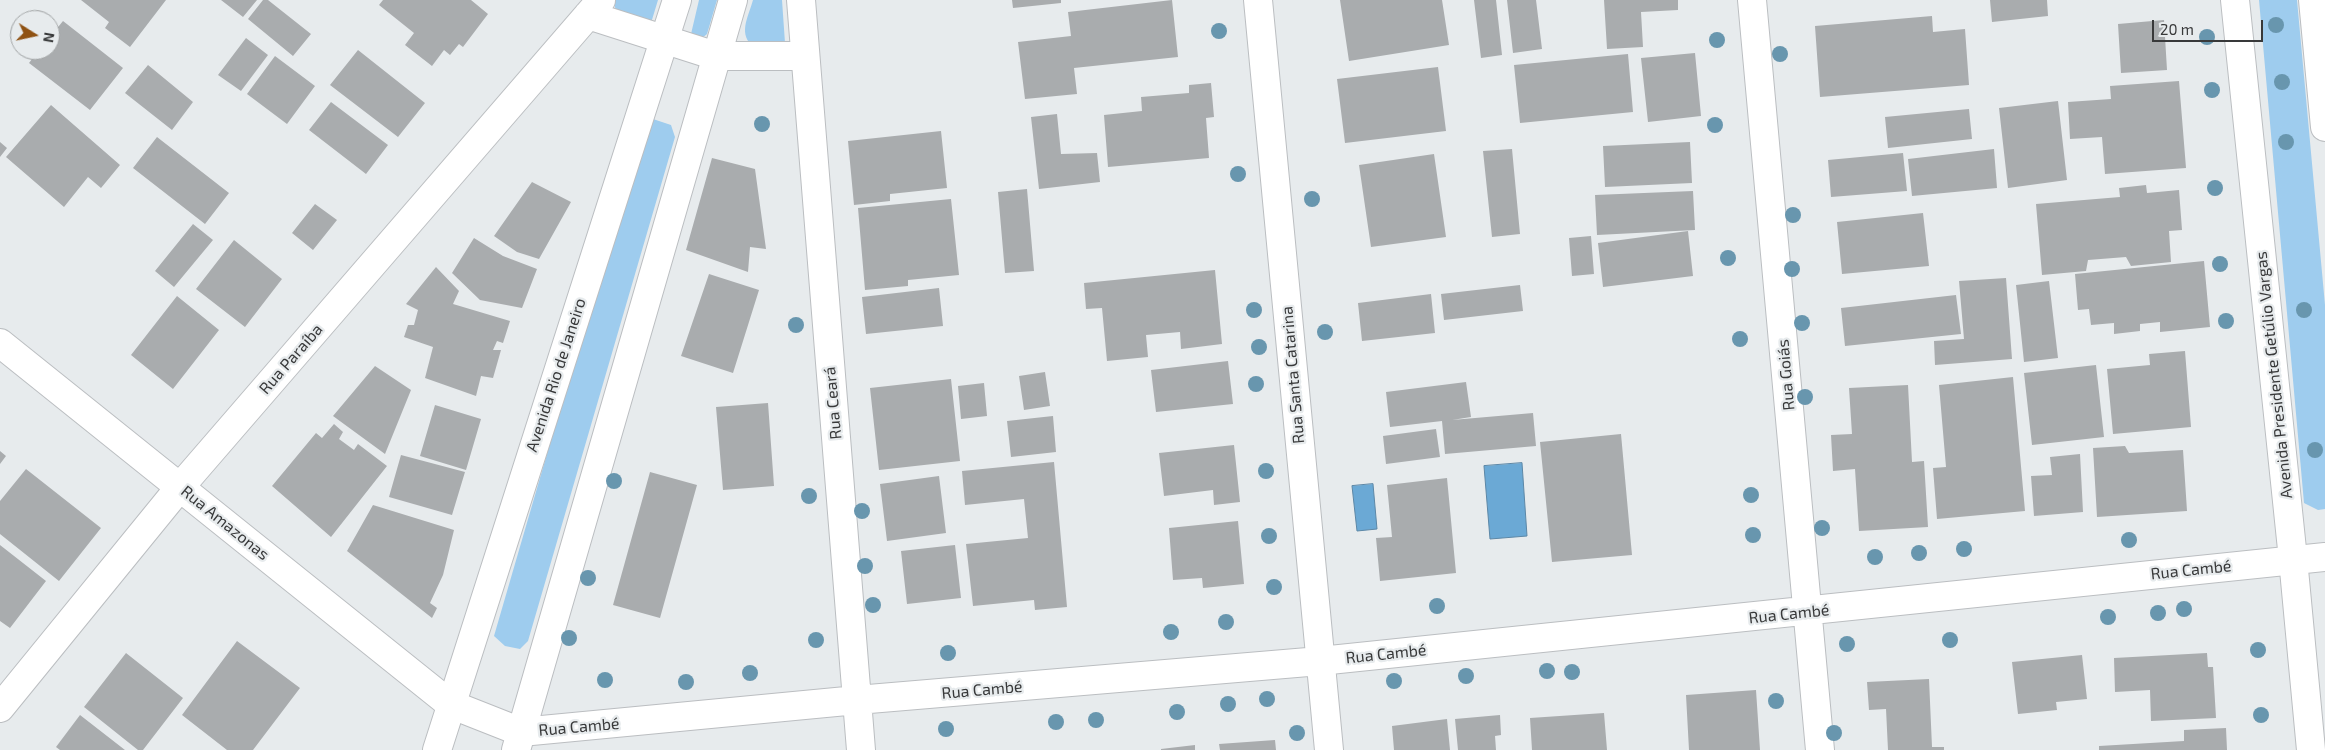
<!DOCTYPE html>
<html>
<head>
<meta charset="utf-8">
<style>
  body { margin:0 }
  #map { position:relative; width:2325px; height:750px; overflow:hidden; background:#e7ebed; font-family:"Exo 2",sans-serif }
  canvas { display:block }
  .north { position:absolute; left:10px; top:10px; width:50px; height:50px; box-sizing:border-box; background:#e7ebed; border:1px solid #a1a4a5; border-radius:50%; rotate:100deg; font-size:14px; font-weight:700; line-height:20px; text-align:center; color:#38393a }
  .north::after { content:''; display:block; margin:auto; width:18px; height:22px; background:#8f5213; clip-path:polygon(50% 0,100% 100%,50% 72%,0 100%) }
  .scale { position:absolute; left:2152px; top:20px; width:111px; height:22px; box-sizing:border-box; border:2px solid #38393a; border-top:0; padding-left:6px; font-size:15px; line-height:18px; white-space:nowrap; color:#38393a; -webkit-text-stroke:4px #e7ebed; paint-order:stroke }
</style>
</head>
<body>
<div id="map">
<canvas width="2325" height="750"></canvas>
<div class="north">N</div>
<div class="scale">20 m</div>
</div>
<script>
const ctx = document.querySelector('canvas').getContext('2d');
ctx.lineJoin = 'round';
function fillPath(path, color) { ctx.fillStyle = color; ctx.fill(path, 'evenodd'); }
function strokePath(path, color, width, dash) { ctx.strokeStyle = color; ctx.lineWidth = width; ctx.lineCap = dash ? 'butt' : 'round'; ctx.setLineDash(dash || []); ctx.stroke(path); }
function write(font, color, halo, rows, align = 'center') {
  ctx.font = font + ' "Exo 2",sans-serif'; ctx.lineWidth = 4.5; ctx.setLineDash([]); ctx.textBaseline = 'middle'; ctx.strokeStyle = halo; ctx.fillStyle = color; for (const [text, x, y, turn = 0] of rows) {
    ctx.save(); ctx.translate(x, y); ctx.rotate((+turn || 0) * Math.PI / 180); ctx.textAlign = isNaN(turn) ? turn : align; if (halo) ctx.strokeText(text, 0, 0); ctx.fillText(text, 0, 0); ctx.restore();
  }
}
fillPath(new Path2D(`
  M616,0h42l-7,23 -35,-12 -2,-8z
  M699,0h18l-10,34 -6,5 -10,-5z
  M753,0h29l3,43 -30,5c-18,-13 -7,-30 -2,-48z
  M2259,0h38l28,305v204l-7,1 -14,-7z
  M653,119l18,6 4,12 -147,504 -8,8 -15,-3 -11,-10 149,-512z`), '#9eccee');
const water = new Path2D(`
  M1522,463l5,73 -37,3 -6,-73z
  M1373,484l4,45 -20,2 -5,-45z`);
fillPath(water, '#6ba9d5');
strokePath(water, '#5c87a6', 1);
fillPath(new Path2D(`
  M81,0h85l-36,47 -25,-19 4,-6z
  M221,0h36l-14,17z
  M263,0h5l43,34 -18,22 -45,-37z
  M383,0h88l17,14 -25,33 -4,-3 -9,11 -6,-5 -12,16 -27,-21 9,-12 -35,-28z
  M1012,0h49v3l-48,5z
  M1172,0l6,57 -104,11 3,26 -52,5 -7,-57 53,-6 -3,-24z
  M1340,0h102l7,45 -100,16z
  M1474,0h22l6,55 -21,3z
  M1507,0h29l6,49 -29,4z
  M1604,0h74v10l-37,2 2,35 -36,2z
  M1990,0h57l1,16 -56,6z
  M1932,16l1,16 32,-3 4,56 -149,12 -5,-71z
  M2164,20l3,50 -46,3 -3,-49z
  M63,21l60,47 -33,42 -61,-47 10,-13h11v-13z
  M246,38l22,17 -27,36 -23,-16z
  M358,50l67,53 -27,34 -68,-52z
  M1695,53l6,63 -53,6 -7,-64z
  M1628,54l5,58 -113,11 -6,-58z
  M275,56l40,30 -28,38 -40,-30z
  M148,65l45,37 -21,28 -47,-37z
  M1438,67l8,64 -101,12 -8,-64z
  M2179,81l7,87 -81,6 -3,-37 -32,2 -2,-37 43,-3 -1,-13z
  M1211,83l3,34 -8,1 3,40 -101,9 -4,-52 38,-4 -1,-14 48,-4v-8z
  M2058,101l9,79 -59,8 -9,-80z
  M331,102l57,43 -22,29 -57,-44z
  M51,105l69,60 -19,23 -13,-11 -24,30 -58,-50z
  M1969,109l3,30 -84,9 -3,-31z
  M1057,114l4,40 36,-1 3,29 -61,7 -8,-72z
  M941,131l6,57 -57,6v7l-36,4 -6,-64z
  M157,137l72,56 -24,31 -72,-56z
  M0,142l7,6 -7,9z
  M1690,142l2,41 -87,4 -2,-41z
  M1512,149l8,85 -28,3 -9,-86z
  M1994,149l3,39 -85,8 -4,-37z
  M1903,153l4,38 -76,6 -3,-37z
  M1434,154l12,83 -75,10 -12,-82z
  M712,158l43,11 11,80 -16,-2 -2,25 -62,-22z
  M532,182l39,20 -32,57 -22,-7 -23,-16z
  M2146,185l1,8 32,-3 3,40 -13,1 2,31 -40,4 -5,-9 -38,3 -2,11 -44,4 -6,-71 84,-7 -1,-9z
  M1027,189l7,82 -29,2 -7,-81z
  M1693,191l2,39 -98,5 -2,-40z
  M951,199l8,76 -51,5v6l-43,4 -7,-82z
  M315,204l22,16 -24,30 -21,-17z
  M1923,213l6,53 -87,8 -5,-52z
  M193,224l20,16 -39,47 -19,-16z
  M1688,231l5,45 -90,11 -5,-44z
  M1591,236l3,38 -22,2 -3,-38z
  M474,238l29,18 34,13 -15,39 -42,-8 -28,-27z
  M234,240l48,39 -37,48 -49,-38z
  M2204,261l6,66 -50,5v-10l-20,2v7l-26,3v-11l-23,2 -2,-16 -11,1 -3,-36z
  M436,267l23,24 -6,13 57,17 -7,22 -6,-2 -4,9h8l-8,28 -12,-2 -5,20 -51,-18 8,-31 -29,-10 4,-12h6l4,-15 -12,-6z
  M1215,270l7,74 -41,5 -1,-17 -34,3 2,22 -41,4 -5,-53 -16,1 -2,-26z
  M709,274l50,16 -26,83 -52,-17z
  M2006,278l6,81 -77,6 -1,-24 30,-2 -5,-58z
  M2049,281l9,77 -34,4 -8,-77z
  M1520,285l3,26 -79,9 -3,-26z
  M939,288l4,38 -77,8 -4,-37z
  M1431,294l4,39 -73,8 -4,-38z
  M1956,295l5,39 -116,12 -4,-38z
  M177,296l42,34 -46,59 -42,-34z
  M2185,351l6,76 -78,7 -6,-65 43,-4 -1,-11z
  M1228,361l5,43 -77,8 -5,-42z
  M2096,365l8,72 -72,8 -8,-72z
  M375,366l36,24 -26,64 -52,-38z
  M1045,372l5,34 -26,4 -5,-34z
  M2013,377l12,134 -88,8 -4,-51 13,-1 -7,-82z
  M951,379l9,82 -81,9 -9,-82z
  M1466,382l5,35 -19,3 81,-7 3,33 -91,8 -3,-33 -52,6 -4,-35z
  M984,383l3,33 -26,3 -3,-33z
  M1908,385l4,77 12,-1 4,66 -69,4 -4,-62 -22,2 -2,-36 21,-1 -3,-46z
  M768,403l6,83 -51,4 -7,-83z
  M435,405l46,14 -15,51 -46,-14z
  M1053,416l3,36 -45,5 -4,-36z
  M334,424l9,8 -4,7 15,11 4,-6 29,22 -56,71 -59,-51 44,-53 6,5z
  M1436,429l4,28 -54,7 -3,-28z
  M1621,434l11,121 -80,7 -12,-120z
  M1234,445l6,57 -26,3 -1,-15 -49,6 -5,-43z
  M2125,446l4,7 54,-3 4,61 -90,6 -4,-69z
  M0,451l6,5 -6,8z
  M2080,454l3,58 -49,4 -3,-40 21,-1 -2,-18z
  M401,455l64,17 -13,43 -63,-18z
  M1054,462l13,145 -32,3 -1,-10 -61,6 -7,-62 62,-6 -4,-39 -59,6 -3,-34z
  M26,469l75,59 -42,53 -59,-47v-33z
  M650,472l47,13 -37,133 -47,-13z
  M939,476l7,57 -59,8 -7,-57z
  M1447,478l9,95 -76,8 -4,-43 16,-1 -5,-52z
  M373,505l81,25 -11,45 -13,28 7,5 -5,10 -85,-67z
  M1238,521l6,63 -41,4 -1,-10 -29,2 -4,-52z
  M0,545l46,36 -36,47 -10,-7z
  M955,545l6,53 -54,6 -6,-53z
  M237,641l63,47 -47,62h-26l-45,-35z
  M126,653l57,45 -40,52h-5l-54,-43z
  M2207,653l1,14h5l3,51 -65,3 -1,-31 -35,2 -1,-34z
  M2082,655l5,44 -31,3 1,8 -39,4 -6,-52z
  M1929,679l3,68h12v3h-56l-2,-41 -17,1 -2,-28z
  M1756,690l4,60h-71l-3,-55z
  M1604,713l3,37h-75l-2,-32z
  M80,715l45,35h-65l-4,-3z
  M1500,715l1,20 -6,1 1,14h-38l-3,-31z
  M1447,719l3,31h-56l-2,-24z
  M2226,728l1,22h-128v-4l85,-5v-11z
  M1275,740l1,10h-56l-1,-6z
  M1195,745v5h-34v-1z`), '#a9acae');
const minor = new Path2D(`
  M801,0l60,750
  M1258,0l71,750
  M1752,0l68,750
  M588,15l128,41h89
  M0,343l450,361 71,28 336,-32 463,-39 1005,-104
  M0,708l180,-221 421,-487`);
const tertiary = new Path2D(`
  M2235,0l58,559 18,191
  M2313,0l12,127
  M437,750l240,-750
  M516,750l217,-750`);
strokePath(minor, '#bbbec1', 30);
strokePath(tertiary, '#bbbec1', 30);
strokePath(minor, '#fff', 28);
strokePath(tertiary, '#fff', 28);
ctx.fillStyle = '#6896ae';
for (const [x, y] of [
  [2276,25],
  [1219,31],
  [2207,37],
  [1717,40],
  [1780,54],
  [2282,82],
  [2212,90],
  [762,124],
  [1715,125],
  [2286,142],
  [1238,174],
  [2215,188],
  [1312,199],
  [1793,215],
  [1728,258],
  [2220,264],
  [1792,269],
  [1254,310],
  [2304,310],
  [2226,321],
  [1802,323],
  [796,325],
  [1325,332],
  [1740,339],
  [1259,347],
  [1256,384],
  [1805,397],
  [2315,450],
  [1266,471],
  [614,481],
  [1751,495],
  [809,496],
  [862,511],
  [1822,528],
  [1753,535],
  [1269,536],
  [2129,540],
  [1964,549],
  [1919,553],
  [1875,557],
  [865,566],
  [588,578],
  [1274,587],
  [873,605],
  [1437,606],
  [2184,609],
  [2158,613],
  [2108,617],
  [1226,622],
  [1171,632],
  [569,638],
  [816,640],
  [1950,640],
  [1847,644],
  [2258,650],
  [948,653],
  [1547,671],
  [1572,672],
  [750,673],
  [1466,676],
  [605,680],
  [1394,681],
  [686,682],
  [1267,699],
  [1776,701],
  [1228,704],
  [1177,712],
  [2261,715],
  [1096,720],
  [1056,722],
  [946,729],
  [1297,733],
  [1834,733]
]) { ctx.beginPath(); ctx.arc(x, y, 8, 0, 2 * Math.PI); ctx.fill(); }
write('16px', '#38393a', '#e7ebed', [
  ["Rua Paraíba",291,359,-49],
  ["Avenida Rio de Janeiro",556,375,-72],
  ["Rua Santa Catarina",1293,375,-95],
  ["Rua Goiás",1786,375,-95],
  ["Avenida Presidente Getúlio Vargas",2274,375,-96],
  ["Rua Ceará",833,403,-95],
  ["Rua Amazonas",225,523,39],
  ["Rua Cambé",2191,570,-6],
  ["Rua Cambé",1789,614,-6],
  ["Rua Cambé",1386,654,-6],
  ["Rua Cambé",982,690,-5],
  ["Rua Cambé",579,727,-5]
]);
</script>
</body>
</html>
